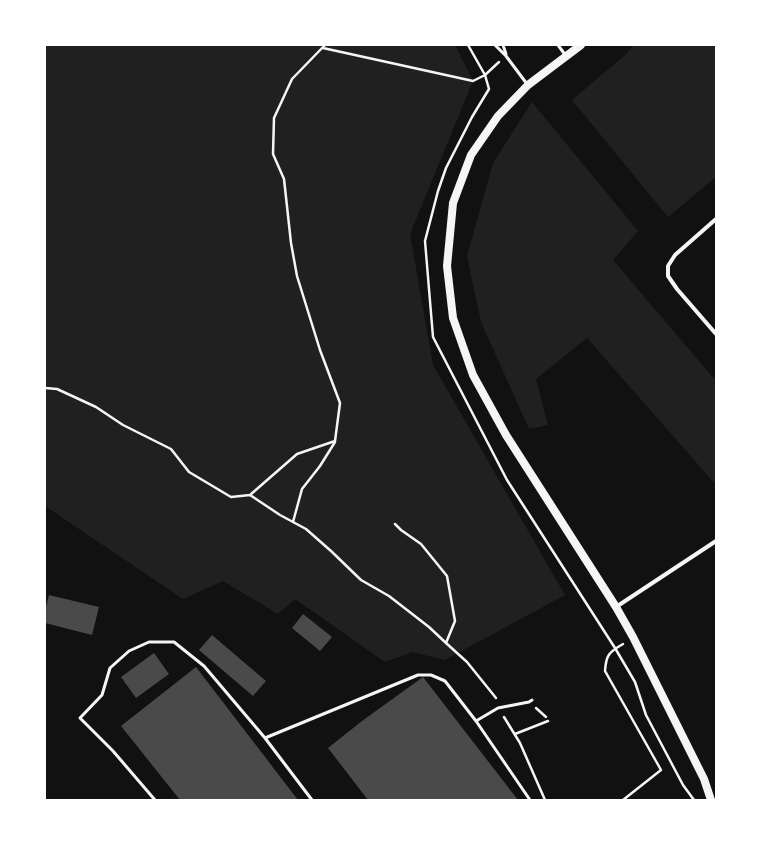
<!DOCTYPE html>
<html>
<head>
<meta charset="utf-8">
<style>
  body { margin:0 }
  #map { position:relative; width:761px; height:845px; overflow:hidden; background:#111; font-family:"Roboto Serif",serif }
  canvas { display:block }
  .frame { position:absolute; inset:0; border:46px solid #fff; pointer-events:none }
</style>
</head>
<body>
<div id="map">
<canvas width="761" height="845"></canvas>
<div class="frame"></div>
</div>
<script>
const ctx = document.querySelector('canvas').getContext('2d');
ctx.lineJoin = 'round';
function fillPath(path, color) { ctx.fillStyle = color; ctx.fill(path, 'evenodd'); }
function strokePath(path, color, width, dash) { ctx.strokeStyle = color; ctx.lineWidth = width; ctx.lineCap = dash ? 'butt' : 'round'; ctx.setLineDash(dash || []); ctx.stroke(path); }
fillPath(new Path2D(`
  M45,45h410l18,36 -63,153 23,131 132,230 -120,65 -33,-8 -27,10 -90,-63 -17,15 -55,-33 -40,18 -138,-93z
  M634,45h82v132l-48,40 -96,-117 52,-44z
  M532,102l106,129 -25,29 103,121v104l-129,-147 -51,41 12,46 -19,4 -48,-107 -14,-66 26,-93z`), '#202020');
fillPath(new Path2D(`
  M49,595l50,12 -7,28 -47,-12v-12z
  M303,614l29,23 -12,14 -28,-23z
  M212,635l54,46 -13,15 -54,-46z
  M154,653l15,21 -33,24 -15,-21z
  M196,667l102,133h-118l-59,-74z
  M423,677l95,123h-150l-40,-52 34,-27z`), '#4a4a4a');
strokePath(new Path2D(`
  M323,48l150,33 12,-6 -17,-30
  M499,62l-14,13 4,14 -17,28 -26,51 -8,23 -13,50 8,96 74,143 108,168 20,34 11,33 37,70 11,15
  M45,388l12,1 39,18 27,18 48,24 18,23 42,25 19,-2 47,-41 38,-13 5,-38 -20,-53 -23,-74 -6,-33 -7,-64 -11,-25 1,-36 18,-39 33,-34
  M250,495l30,20 26,14 25,22 30,29 28,16 40,31 17,16 21,19 29,36
  M293,522l9,-33 18,-23 15,-24
  M395,524l6,6 20,14 26,32 8,45 -9,22
  M623,644c-14,8 -17,11 -18,27l56,99 -38,30
  M536,708l10,9
  M504,717l16,26 25,57
  M515,734l33,-13`), '#f5f5f5', 2.5);
strokePath(new Path2D(`
  M495,45l11,11 21,28
  M503,45l3,9
  M558,45l8,11
  M476,721l22,-13 31,-6 3,-2
  M155,800l-42,-49 -33,-33 22,-23 8,-27 19,-17 20,-9h25l30,24 61,72
  M312,800l-47,-62 153,-63h13l14,6 31,40 54,79`), '#f5f5f5', 3);
strokePath(new Path2D(`
  M716,219l-41,36 -7,11v10l9,13 39,45
  M616,607l100,-66`), '#f5f5f5', 4);
strokePath(new Path2D(`
  M581,45l-53,40 -30,31 -27,39 -18,48 -6,63 6,52 20,57 33,60 110,172 17,30 71,142 7,21`), '#f5f5f5', 8);
</script>
</body>
</html>
